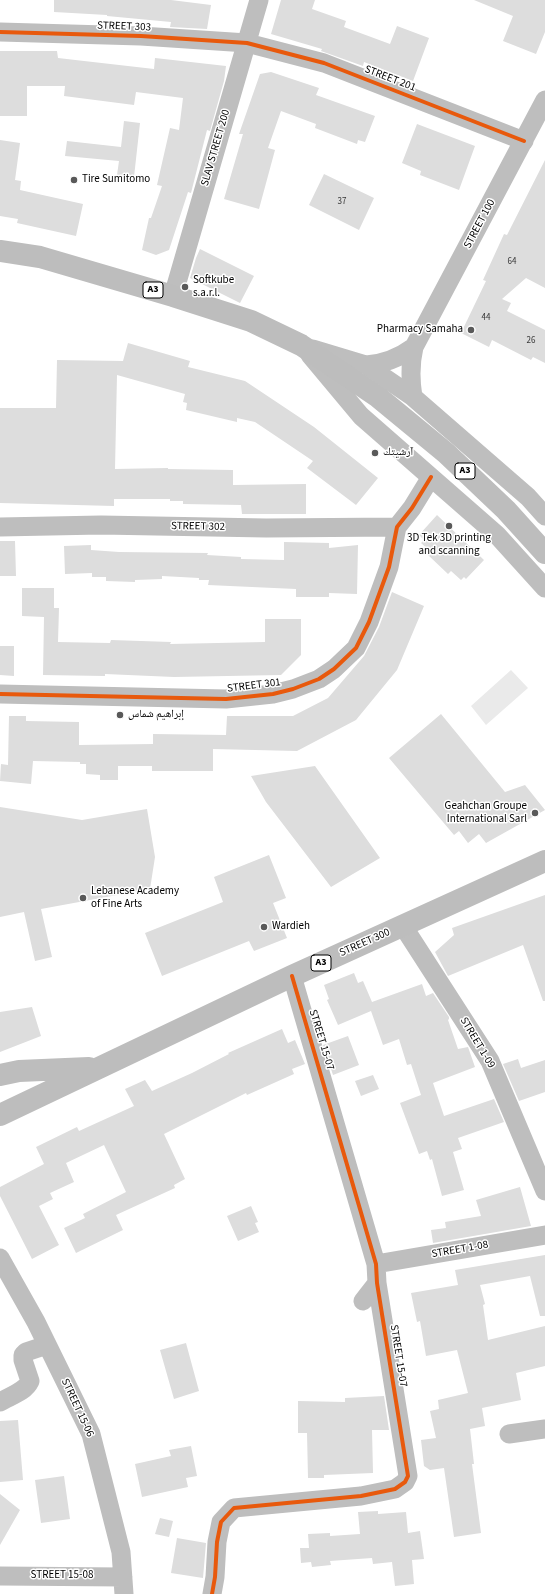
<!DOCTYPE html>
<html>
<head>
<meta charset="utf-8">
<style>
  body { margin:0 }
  canvas { display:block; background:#fff }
</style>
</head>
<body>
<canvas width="545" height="1594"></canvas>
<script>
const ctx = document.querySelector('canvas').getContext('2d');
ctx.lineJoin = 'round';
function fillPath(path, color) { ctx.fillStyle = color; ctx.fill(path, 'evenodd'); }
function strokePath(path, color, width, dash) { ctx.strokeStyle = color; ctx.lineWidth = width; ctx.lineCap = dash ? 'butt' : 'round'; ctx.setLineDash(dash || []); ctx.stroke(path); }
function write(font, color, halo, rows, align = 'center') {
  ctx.font = font + ' "Source Sans 3","Noto Naskh Arabic",sans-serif'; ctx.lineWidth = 3; ctx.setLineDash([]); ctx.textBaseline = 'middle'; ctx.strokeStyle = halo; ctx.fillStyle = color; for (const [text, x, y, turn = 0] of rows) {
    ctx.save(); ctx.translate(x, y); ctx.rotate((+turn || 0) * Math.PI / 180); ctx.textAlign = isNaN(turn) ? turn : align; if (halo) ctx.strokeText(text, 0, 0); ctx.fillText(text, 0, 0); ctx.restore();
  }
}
fillPath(new Path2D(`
  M511,670l17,18 -42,37 -15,-19z`), '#eaeaea');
fillPath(new Path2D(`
  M54,0h117l40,5 -4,24 -37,-2 1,-5 -64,-6v-1l-53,-3z
  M281,0h34l-3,9 34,12 -2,6 46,17 7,-18 32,12 -16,43 -49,-19 -1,4 -42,-15 1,-2 -51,-15z
  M474,0h71v32l-9,22 -33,-13 10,-25z
  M0,51h57l1,7 96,11 1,-11 71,8 -2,15 -14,50 -3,-1 -16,63 -3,-1 -19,58 -13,5 -14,-5 7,-32h2l11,-32 -5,-1 13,-57 9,2 4,-32 -47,-6 -2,13 -70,-9 1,-10h-38v30h-27z
  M271,72l48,16 -3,7 59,21 -10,26 -7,-2 -1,4 -42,-16 1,-4 -35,-13 -13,37 7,2 -16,59 -35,-10 19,-65h-4l21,-60z
  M124,121l16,2 -6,54 -17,-2 2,-14 -54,-5 2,-15 54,6z
  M417,124l58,22 -16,44 -39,-15 1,-4 -19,-8z
  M0,140l20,3 -5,37 6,1 -1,9 63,14 -7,32 -59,-13 1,-4 -18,-3z
  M545,160v128l-19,-10 -24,21 9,4 -4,8 38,19v33l-12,-6 -2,3 -39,-20 -3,7 -28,-14 25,-52 -3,-1 21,-46 3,1z
  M324,174l50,24 -15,32 -50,-25z
  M200,249l54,27 -14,27 -50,-25 6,-20z
  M128,343l62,18 -2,6 57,14 69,46 64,51 -22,27 -49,-37 6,-7 -58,-39 -18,-4v4l-51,-12 1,-7 -4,-1 2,-8 -68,-19 -2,94 53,-1v1l65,1v15l73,-1v30h-64l-1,-9 -58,-1v-3h-13v-2h-56v7l-114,-3v-95h56l1,-48 66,1z
  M437,515l47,45 -18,19 -2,-2 -3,3 -10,-9 -3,3 -20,-19 3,-3 -10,-9 3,-3 -5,-5z
  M0,541h15l1,35h-16z
  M284,542l45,1v5l29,-3 -1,49 -28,-1v4h-33v-8l-88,-4 1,-5h-10v-2l-37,-2v3l-27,1v2l-29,-1v-4h-14v-4l-27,1 -1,-28 27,-1v5l28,2 89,1 -1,2 34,2v2l43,1z
  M22,588h32v20h5l-1,34 52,1 1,-3 60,2 -1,2 95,-2v-23h36v36l-20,20 -107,2 -69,-3v2l-62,-1 1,-58 -22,-1z
  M392,592l32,14 -27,64 -41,50 -59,31 -84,-2v22h-61v-5h-34v14h-18v-5l-14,-1v-10h-6v-2l-47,-1 -2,23 -31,-3 1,-17 7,1 1,-49h17v5l53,1v23l74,-1v-10l73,1 1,-19h66l35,-18 36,-42 15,-29z
  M0,646h14v30l-14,-1z
  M441,714l64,78 20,-7 20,25 -59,33 -7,-9 -11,9 -9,-12 -5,4 -65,-77z
  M315,766l65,92 -49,29 -65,-85 -15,-26z
  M0,807l82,13 65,-11 8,48 -5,32 -109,20 11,48 -17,4 -11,-49 -24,5z
  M269,855l17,43 -13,5 14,35 -33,13 -5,-10 -87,35 -17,-43 78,-31 -9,-25z
  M545,895v106h-2l-20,-56 -75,31 -13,-24 19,-17 -2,-7z
  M354,973l4,10 5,-2 9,21 50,-18 4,12 7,-3 16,24v2l-1,1 10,29 10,-2 7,20 -42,16 11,33 50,-17 10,23 -46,16 4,11 -9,3 11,38 -22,6 -10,-37 -2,1 -3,-9 -8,3 -19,-51 21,-8 -10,-31 -4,1 -8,-26 -16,6 -12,-34 -33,14 -11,-25 2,-1 -5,-14z
  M32,1007l9,29 -41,16v-40z
  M282,1029l6,14 7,-3 10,24 -13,5 2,5 -47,21 -1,-2 -82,41 21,45 -11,6 1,3 -59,27 7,15 -47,23 -12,-25 21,-10 -2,-4 43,-22 -22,-47 -38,18 8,19 -24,11 3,6 -14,7 20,39 -27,14 -32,-63v-9l44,-23 -8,-17 41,-20 2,4 55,-25 -9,-17 20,-9 7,11 40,-18 37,-19 -1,-1z
  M348,1036l11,29 -26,10 -10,-30z
  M518,1059l3,9 24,-8v32l-26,9 -16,-37z
  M373,1075l6,14 -18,7 -6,-15z
  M520,1187l11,39 -98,17 -2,-13 15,-2 -1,-6 36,-6 -5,-16z
  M251,1206l7,16 -3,1 4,9 -21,9 -11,-25z
  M545,1255v61h-5l-10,-40 -50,9 5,19 -2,1 5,35 57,-14v40l-29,7 5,27 -39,8 3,18 -15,3 4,35h-2l9,69 -27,4 -10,-69 -14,2 -6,-4 -3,-26 15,-2 -6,-27 9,-2 -1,-9 30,-7 -11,-43 -31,6 -6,-35 -3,1 -6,-29 47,-8 -3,-15z
  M186,1343l13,48 -25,8 -14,-49z
  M384,1396l5,34h-17l1,43 -49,2v3h-16l-1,-45h-9v-32l47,1v-4z
  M18,1420l5,60 -23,2v-61z
  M191,1446l6,30 -11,2 2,9 -46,10 -7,-33 36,-8 -2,-6z
  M64,1476l6,43 -29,4 -6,-43z
  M0,1494l20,16 -20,35z
  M378,1511v3l28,-2 2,21 12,-2 4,28 -12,1 2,24 -19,2 -3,-24 -19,2 -1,-6 -42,3 1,4 -19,2 -1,-5 -10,1 -1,-15h9l-1,-14 22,-1v3l30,-2 -2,-22z
  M160,1518l13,3 -4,16 -14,-3z
  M177,1538l29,5 -3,35 -32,-5z`), '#ddd');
strokePath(new Path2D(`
  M0,32l141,4 106,7 77,20 200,78
  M173,296l86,-296
  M313,349l53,16 47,32 115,100 17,19
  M310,355l51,61 136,119 48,53
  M366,365c19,-1 33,-7 48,-18
  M413,397c-3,-18 -3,-33 1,-50l131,-247
  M0,527l101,-2 165,3 131,-1
  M0,694l226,5 47,-5 20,-5 26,-10 15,-10 22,-21 13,-26 20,-55 8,-40 15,-19 19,-31
  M403,926l87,135 55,130
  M0,1258l36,64 55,112 30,118 3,42
  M376,1264l169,-29
  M363,1301l14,-18
  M0,1402c10,-6 25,-10 30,-21l-7,-21v-5l3,-3 21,-7
  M509,1434l36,-5
  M0,1576l123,1
  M212,1594l3,-17 2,-35 4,-20 13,-14 127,-12 34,-7 10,-7 3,-6 -31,-193 -1,-19 -84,-288`), '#bebebe', 19);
strokePath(new Path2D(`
  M0,251l40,6 133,39 78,25 50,24 77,52 68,56 60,57 39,43
  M0,1075l19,-4 70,-3
  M0,1115l292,-139 253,-115`), '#bdbdbd', 22);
strokePath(new Path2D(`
  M0,32l141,4 106,7 77,20 200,78
  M0,694l226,5 47,-5 20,-5 26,-10 15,-10 22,-21 13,-26 20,-55 8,-40 15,-19 19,-31
  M212,1594l3,-17 2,-35 4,-20 13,-14 127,-12 34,-7 10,-7 3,-6 -31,-193 -1,-19 -84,-288`), '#e8590c', 4);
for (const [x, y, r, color] of [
  [74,180,4,"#595959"],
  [185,287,4,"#595959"],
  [471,330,4,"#595959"],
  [375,453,4,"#595959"],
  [449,526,4,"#595959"],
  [120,715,4,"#595959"],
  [535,813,4,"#595959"],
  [83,898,4,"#595959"],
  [264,927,4,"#595959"]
]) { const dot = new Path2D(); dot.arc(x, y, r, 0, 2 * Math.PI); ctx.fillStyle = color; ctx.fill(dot); strokePath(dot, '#fff', 1.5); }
write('9px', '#373737', null, [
  ["37",342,202],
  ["64",512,262],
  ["44",486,318],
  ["26",531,341]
]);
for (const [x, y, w] of [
  [153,290,20],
  [465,471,20],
  [321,963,20]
]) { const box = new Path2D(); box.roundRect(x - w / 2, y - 8, w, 16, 3); ctx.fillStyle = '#fff'; ctx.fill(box); strokePath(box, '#000', 1); }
write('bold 10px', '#000', null, [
  ["A3",153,290],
  ["A3",465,471],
  ["A3",321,963]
]);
write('11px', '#000', '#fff', [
  ["STREET 303",124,27,2],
  ["STREET 201",390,79,21],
  ["SLAV STREET 200",216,148,-74],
  ["STREET 100",480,224,-62],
  ["STREET 302",198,527,1],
  ["STREET 301",254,686,-7],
  ["STREET 300",365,943,-24],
  ["STREET 15-07",321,1040,73],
  ["STREET 1-09",477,1043,59],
  ["STREET 1-08",460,1250,-10],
  ["STREET 15-07",398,1356,81],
  ["STREET 15-06",77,1408,65],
  ["STREET 15-08",62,1576]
]);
write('11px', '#000', '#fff', [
  ["Tire Sumitomo",82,180],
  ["Softkube",193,281],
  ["s.a.r.l.",193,294],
  ["Pharmacy Samaha",463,330,"right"],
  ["آرشيتك",383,453],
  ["3D Tek 3D printing",449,539,"center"],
  ["and scanning",449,552,"center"],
  ["إبراهيم شماس",128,715],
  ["Geahchan Groupe",527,807,"right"],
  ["International Sarl",527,820,"right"],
  ["Lebanese Academy",91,892],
  ["of Fine Arts",91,905],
  ["Wardieh",272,927]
], 'left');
</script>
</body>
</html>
